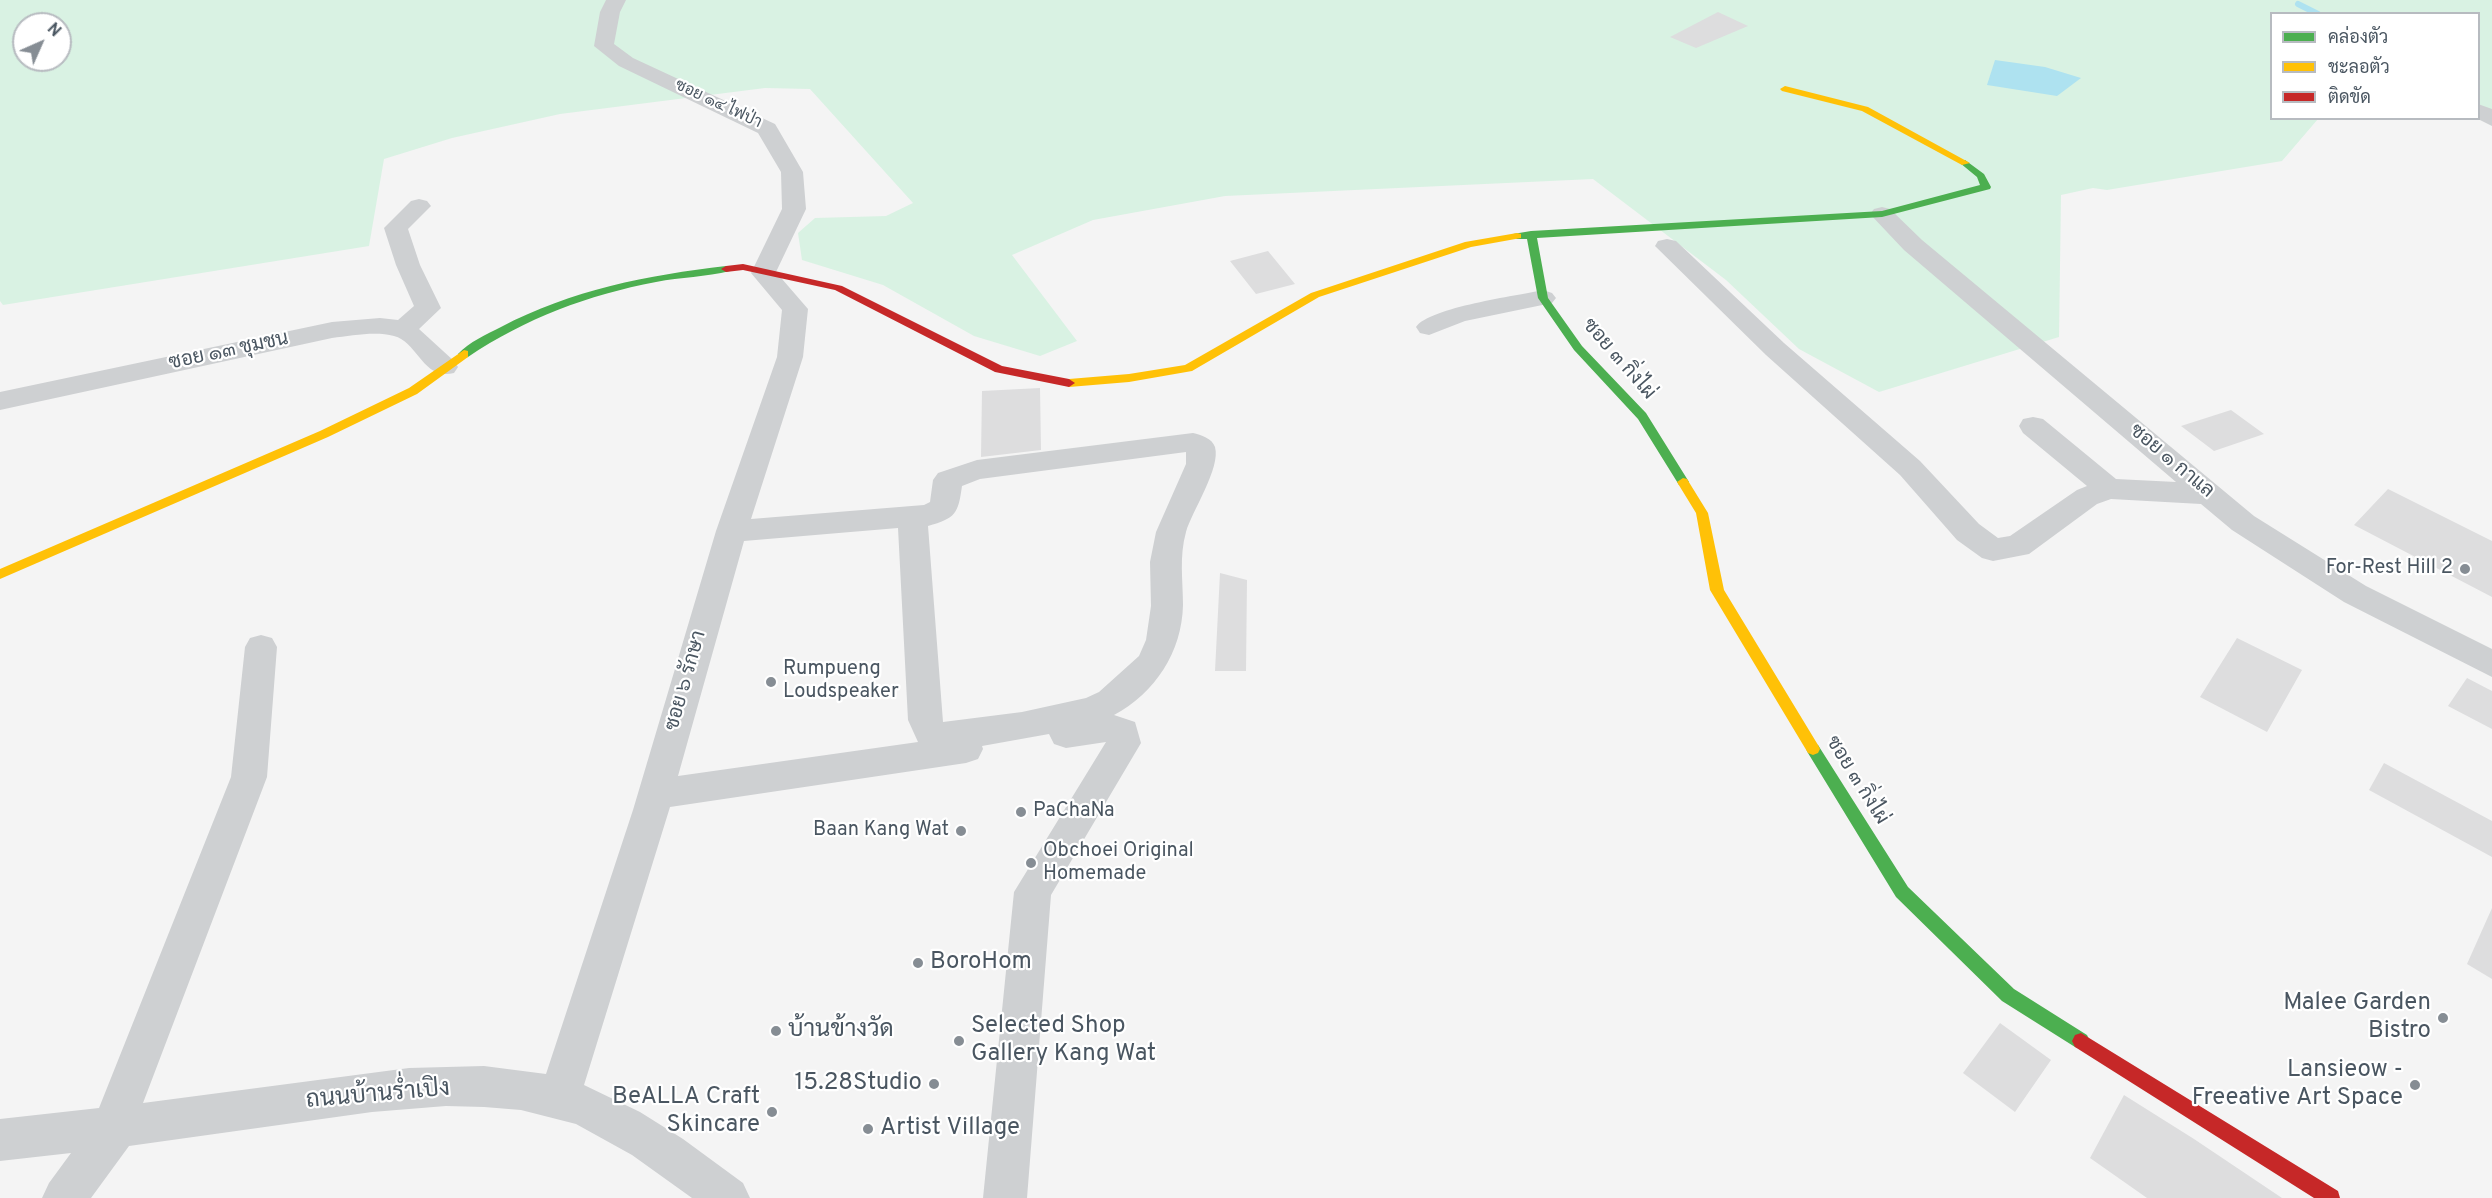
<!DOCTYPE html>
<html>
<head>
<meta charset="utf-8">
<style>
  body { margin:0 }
  #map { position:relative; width:2492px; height:1198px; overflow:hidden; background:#f4f4f4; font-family:Overpass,Sarabun,sans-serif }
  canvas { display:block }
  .legend { position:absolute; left:2270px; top:12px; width:210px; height:108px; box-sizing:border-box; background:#fff; border:2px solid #b7bbc0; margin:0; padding:8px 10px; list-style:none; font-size:18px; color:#4a5661 }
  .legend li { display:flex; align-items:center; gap:12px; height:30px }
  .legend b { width:30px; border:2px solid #b7bbc0 }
  .north { position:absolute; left:12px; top:12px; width:60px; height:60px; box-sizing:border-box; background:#fff; border:2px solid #b7bbc0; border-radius:50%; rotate:45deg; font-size:16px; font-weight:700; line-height:24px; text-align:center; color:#4a5661 }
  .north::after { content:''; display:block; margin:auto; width:21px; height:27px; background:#868d94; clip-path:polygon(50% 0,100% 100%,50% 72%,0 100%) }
</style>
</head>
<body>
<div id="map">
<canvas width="2492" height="1198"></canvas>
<ul class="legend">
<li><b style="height:8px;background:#4caf50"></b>คล่องตัว</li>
<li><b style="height:8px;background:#ffc107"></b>ชะลอตัว</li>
<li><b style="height:8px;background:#c62828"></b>ติดขัด</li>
</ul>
<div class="north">N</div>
</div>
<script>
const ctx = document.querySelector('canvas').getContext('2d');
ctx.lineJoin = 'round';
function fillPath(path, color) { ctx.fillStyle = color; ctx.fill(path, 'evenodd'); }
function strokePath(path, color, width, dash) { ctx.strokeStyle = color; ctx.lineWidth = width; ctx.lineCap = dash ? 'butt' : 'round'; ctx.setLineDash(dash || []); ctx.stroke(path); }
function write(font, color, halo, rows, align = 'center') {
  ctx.font = font + ' Overpass,Sarabun,sans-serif'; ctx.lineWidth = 4.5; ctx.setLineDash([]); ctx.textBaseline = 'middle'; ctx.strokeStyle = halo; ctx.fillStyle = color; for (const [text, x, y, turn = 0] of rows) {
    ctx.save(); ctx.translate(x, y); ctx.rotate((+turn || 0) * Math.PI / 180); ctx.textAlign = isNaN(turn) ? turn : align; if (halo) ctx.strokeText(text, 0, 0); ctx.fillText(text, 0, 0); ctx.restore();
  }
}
fillPath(new Path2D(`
  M0,0h2492v114l-13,-8 -1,-92h-206v104l46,1 -36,42 -175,29 -14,-2 -32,7 -2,142 -180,55 -80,-43 -73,-69 -133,-101 -368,17 -132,24 -81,35 65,86 -37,15 -66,-20 -91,-51 -81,-25 -4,-27 17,-15 71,-2 27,-13 -103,-114 -45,-1 -205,26 -108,24 -68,21 -15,87 -366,59 -3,-4zM24,24h36v36h-36z`), '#d9f2e3');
fillPath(new Path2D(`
  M1995,60l50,7 36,11 -24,18 -70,-11z`), '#aee2f0');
strokePath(new Path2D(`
  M2298,4l20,10`), '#aee2f0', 6);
fillPath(new Path2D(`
  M1718,12l30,14 -52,22 -26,-11z
  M1268,251l27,33 -39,10 -26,-33z
  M1040,388l1,62 -60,7 1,-66z
  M2231,410l33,24 -50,17 -33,-25z
  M2388,489l104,52v56l-138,-72z
  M1220,573l27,7 -1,91h-31z
  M2237,638l65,32 -35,62 -67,-35z
  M2467,678l25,13v38l-44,-23z
  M2384,763l108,58v36l-123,-67z
  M2492,908v71l-25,-15z
  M2000,1023l51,37 -36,52 -52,-39z
  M2124,1095l70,44 88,59h-135l-57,-40z`), '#ddddde');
fillPath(new Path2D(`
  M606,0h20l-6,12 -6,32 19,14 142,66 3,5 25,43 3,37 -30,63 32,37 -5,48 -52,162 173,-14 6,-3 3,-22 5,-7 39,-13 216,-27c8,2 19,5 22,14 6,21 -23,64 -29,85 -7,25 -3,48 -3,73 -1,47 -28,88 -69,110l21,7 6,21 -90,152 -24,303h-44l31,-306 92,-150 -40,6 -12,-4 -5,-10 -67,12 1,3 -5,10 -12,4 -296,44 -86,278 56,27 43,27 60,44 7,15h-58l-60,-43 -56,-31 -55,-14 -37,-3 -38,-1 -74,6 -243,34 -38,52h-49l7,-15 22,-30 -71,8v-42l99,-11 132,-331 14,-130 5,-9 11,-3 11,3 5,9 -10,130 -124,326 266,-35 75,-2 62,8 87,-264 83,-279 61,-174 5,-47 -31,-37 31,-64 -1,-37 -23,-39 -139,-67 -25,-20 6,-34zM1186,452v12l-30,68 -6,30 1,44 -5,34 -7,16 -40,36 -13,6 -64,14 -79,10 -15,-196c28,-8 30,-12 34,-40l18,-7zM898,528l10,192 10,22 -240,34 66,-235z
  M2478,104l14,5v17l-16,-8z
  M419,199l8,2 4,5 -23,23 12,36 21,43 -22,21 35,32 4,6 -4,6c-31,8 -36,-31 -60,-37 -19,-5 -43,0 -62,2l-332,72v-18l332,-70 48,-4 18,2 16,-14 -18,-41 -12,-37 27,-27z
  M1882,207l8,2 32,31 332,276 112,70 126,63v28l-148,-75 -112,-72 -31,-26 -90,-5 -14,5 -68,50 -36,7 -11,-3 -25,-18 -57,-65 -134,-120 -111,-109 3,-5 9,-2 9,2 108,102 136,118 59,63 19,14 12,-2 67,-46 10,-4 -64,-53 -4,-7 4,-7 10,-2 10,2 73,60 60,3 -272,-232 -34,-36 4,-5z
  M1543,290l9,3 4,5 -4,5 -87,18 -36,14 -9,-2 -4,-6c14,-20 101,-31 127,-37z`), '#ced0d2');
fillPath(new Path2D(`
  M1965,160l19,14 7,13 -1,2 -108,28 -345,21 11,60 34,48 64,67 43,69 -6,4 -4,-1 -41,-66 -64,-69 -36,-52 -11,-59h-10l-5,-3 1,-2 18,-3 351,-20 98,-26 -3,-8 -17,-14z
  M726,266l4,1v4c-24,6 -49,6 -74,11 -68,13 -130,36 -188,75l-4,1 -6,-4c11,-12 29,-20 43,-27 70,-37 147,-52 225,-61z
  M1813,743l5,2 90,142 106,102 73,46 3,6 -3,6 -6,2 -6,-2 -73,-46 -106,-104 -88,-144 -2,-4 2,-4z`), '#4caf50');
fillPath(new Path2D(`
  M1785,86l83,21 102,56 -8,2 -100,-54 -80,-20 -2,-2z
  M1517,233l4,1v4l-50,9 -152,50 -127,74 -63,11 -60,5 -6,-4 6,-4 60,-5 56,-9 126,-72 154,-51z
  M464,350l4,1v6l-51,37 -89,43 -328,142v-10l320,-138 89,-43z
  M1683,478l4,1 21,34 16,77 94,155 2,4 -2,4 -5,2 -5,-2 -98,-163 -14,-77 -19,-31z`), '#ffc107');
fillPath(new Path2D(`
  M743,264l99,22 160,80 67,13 6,4 -6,4 -74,-15 -160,-82 -92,-20 -17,2 -5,-3 5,-3z
  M2081,1033l257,158 2,7h-26l-239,-151 -3,-6 3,-6z`), '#c62828');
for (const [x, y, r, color] of [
  [2465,569,6,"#868d94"],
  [771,682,6,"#868d94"],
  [1021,812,6,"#868d94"],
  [961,831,6,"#868d94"],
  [1031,863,6,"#868d94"],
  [918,963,6,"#868d94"],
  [2443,1018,6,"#868d94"],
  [776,1031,6,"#868d94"],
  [959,1041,6,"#868d94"],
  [934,1084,6,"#868d94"],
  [2415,1085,6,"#868d94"],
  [772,1112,6,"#868d94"],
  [868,1129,6,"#868d94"]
]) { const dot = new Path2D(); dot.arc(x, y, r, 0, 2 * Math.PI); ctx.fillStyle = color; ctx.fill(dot); strokePath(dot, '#fff', 2); }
write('16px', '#4a5661', '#fff', [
  ["ซอย ๑๔ ไฟป่า",718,105,25]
]);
write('20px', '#4a5661', '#fff', [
  ["ซอย ๑๓ ชุมชน",229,352,-12],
  ["ซอย ๓ กิ่งไผ่",1618,360,49],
  ["ซอย ๑ กาแล",2171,462,40],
  ["ซอย ๖ รักษา",687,681,-74],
  ["ซอย ๓ กิ่งไผ่",1856,781,58]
]);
write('20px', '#4a5661', '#fff', [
  ["For-Rest Hill 2",2453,569,"right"],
  ["Rumpueng",783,670],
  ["Loudspeaker",783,693],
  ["PaChaNa",1033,812],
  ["Baan Kang Wat",949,831,"right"],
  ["Obchoei Original",1043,852],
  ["Homemade",1043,875]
], 'left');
write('24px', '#4a5661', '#fff', [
  ["BoroHom",930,963],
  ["Malee Garden",2431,1004,"right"],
  ["Bistro",2431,1032,"right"],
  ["Selected Shop",971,1027],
  ["Gallery Kang Wat",971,1055],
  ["บ้านข้างวัด",788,1031],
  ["Lansieow -",2403,1071,"right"],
  ["Freeative Art Space",2403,1099,"right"],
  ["15.28Studio",922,1084,"right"],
  ["BeALLA Craft",760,1098,"right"],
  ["Skincare",760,1126,"right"],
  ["Artist Village",880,1129]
], 'left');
write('24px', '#4a5661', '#fff', [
  ["ถนนบ้านร่ำเปิง",378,1096,-5]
]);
</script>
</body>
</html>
